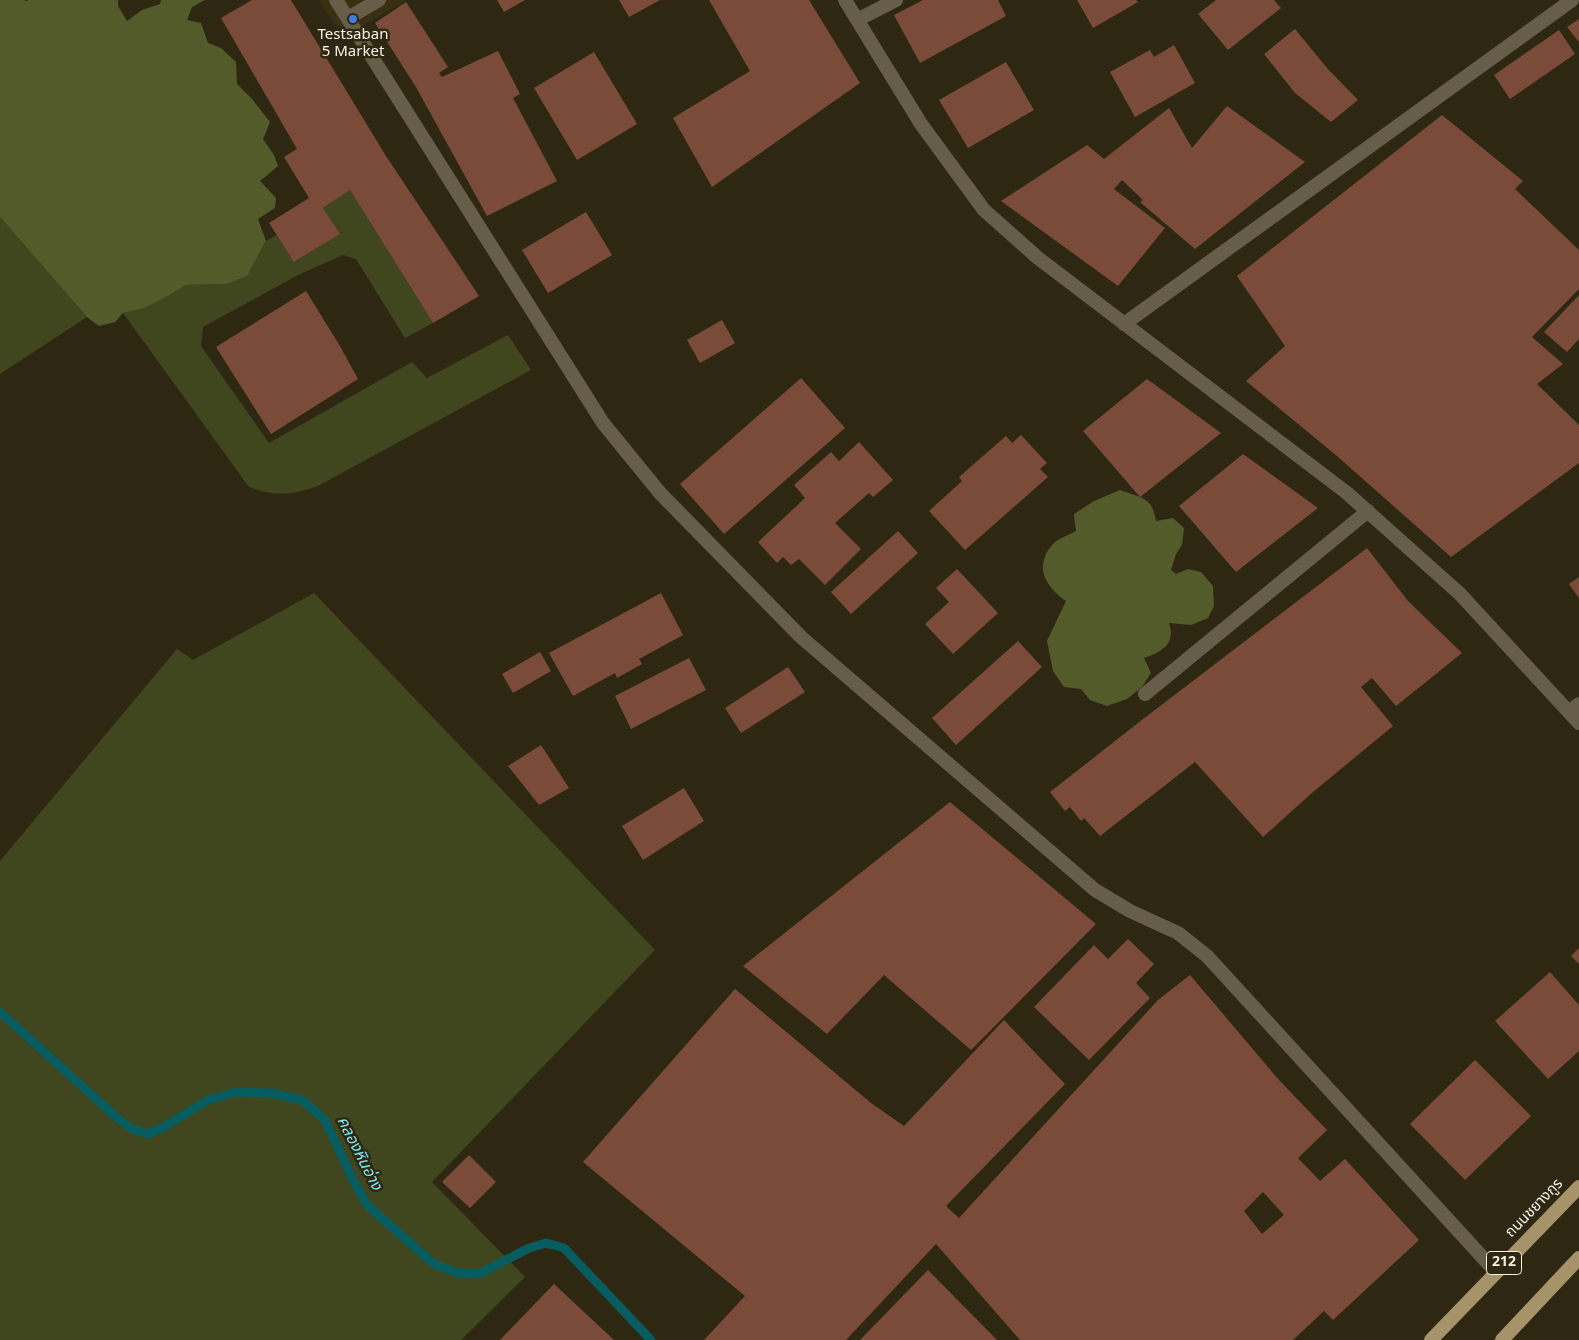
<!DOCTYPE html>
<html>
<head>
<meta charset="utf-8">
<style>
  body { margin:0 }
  canvas { display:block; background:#2e2712 }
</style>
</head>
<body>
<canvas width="1579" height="1340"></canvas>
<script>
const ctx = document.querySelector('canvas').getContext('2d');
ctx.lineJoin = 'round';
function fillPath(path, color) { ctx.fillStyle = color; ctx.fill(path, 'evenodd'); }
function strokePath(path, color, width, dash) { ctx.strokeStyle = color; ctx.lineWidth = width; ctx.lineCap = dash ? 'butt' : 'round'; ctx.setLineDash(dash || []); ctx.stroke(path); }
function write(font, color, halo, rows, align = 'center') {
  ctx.font = font + ' Georgia,"Noto Sans Thai",serif'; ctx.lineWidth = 5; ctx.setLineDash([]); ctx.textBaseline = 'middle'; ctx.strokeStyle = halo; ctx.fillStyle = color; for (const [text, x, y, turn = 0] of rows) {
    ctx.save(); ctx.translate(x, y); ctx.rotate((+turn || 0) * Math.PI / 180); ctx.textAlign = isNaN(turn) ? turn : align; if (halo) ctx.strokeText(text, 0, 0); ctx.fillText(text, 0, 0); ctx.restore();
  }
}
fillPath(new Path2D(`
  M319,0h88l-64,37z`), '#393014');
fillPath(new Path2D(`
  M350,190l83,133 -28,15 -49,-79 -13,-4 -45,20 -95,52 -2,19 68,97 143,-81 15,16 81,-43 23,35 -213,116c-27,9 -42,11 -69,1l-126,-174 22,-5 23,-12 18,-11 41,-1 20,-8 19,-35 11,-6 18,27 44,-28 -16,-26z
  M0,217l87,100 -87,57z
  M314,593l341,357 -223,232 93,95 -64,63h-461v-479l177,-212 16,11z`), '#40461e');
fillPath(new Path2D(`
  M0,0h24l3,1 1,-1h90v6l9,15 15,-11 18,-6 1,-4h44l-13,7 -5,13 14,3 7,20 13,5 15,14 1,22 15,15 18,23 -7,17 11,16 4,11 -18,15 16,17 -1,10 -17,11 8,22 -19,35 -20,8 -41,1 -18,11 -23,12 -22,5 -8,9 -16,4 -12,-9 -87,-100z
  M1120,490c21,8 32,6 36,31l17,-3 11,10 -2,17 -6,9 -5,16 5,4 12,-5 13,3 12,14 1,20 -6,12 -17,7 -22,-2c7,21 -7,29 -25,35l7,15 -9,14 -15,12 -20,7 -17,-6 -9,-11 -17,-2 -11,-16 -6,-30 19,-40c-21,-15 -32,-34 -14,-56 5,-6 17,-10 24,-14l-2,-17 20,-13z`), '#545b2a');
strokePath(new Path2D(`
  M0,1012l116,105 16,12 16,5 14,-6 46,-28 28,-8 35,1 31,7 23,20 28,60 14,25 67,59 24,9 21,1 50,-26 17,-5 18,5 87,92`), '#075c60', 9);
fillPath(new Path2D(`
  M252,0h39l95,156 93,140 -46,27 -83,-133 -27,18 17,26 -46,28 -25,-39 40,-25 -25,-41 13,-8 -76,-131z
  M497,0h28l-21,12z
  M619,0h41l-31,17z
  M709,0h100l51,83 -148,104 -39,-69 77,-47z
  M923,0h75l8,16 -86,47 -26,-48z
  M1077,0h59l2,2 -45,26z
  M1216,0h58l7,8 -53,42 -30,-36z
  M406,2l42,65 -9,6 3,4 56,-26 22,43 -7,4 44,83 -70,35 -71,-129 -41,-64z
  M1579,19v23l-12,-15z
  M1295,29l32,39 31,32 -27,22 -36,-29 -31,-39z
  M1559,30l16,24 -65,45 -16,-24z
  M1174,45l21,38 -60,34 -25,-45 40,-22 4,7z
  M594,52l43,72 -60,36 -43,-72z
  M1006,62l28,48 -66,38 -29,-48z
  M1227,106l78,56 -110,87 -55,-47 3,-2 -21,-20 -8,9 51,39 -47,58 -117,-85 86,-56 17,14 65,-51 23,40z
  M1442,115l81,66 -8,8 64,61v39l-47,48 31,27 -26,20 42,41v38l-128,94 -114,-101 -91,-75 39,-35 -48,-70z
  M586,212l26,43 -64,38 -26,-43z
  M306,291l34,55 18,33 -87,55 -55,-87z
  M1579,295v44l-12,13 -23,-20z
  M722,320l13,23 -35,20 -13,-23z
  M801,378l44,50 -121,106 -44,-50z
  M1147,379l74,54 -81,64 -57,-66z
  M1021,435l26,28 -7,6 8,8 -83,73 -36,-39 33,-30 -3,-4 47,-41 6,7z
  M859,442l34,38 -20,17 -4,-4 -34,30 26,26 -36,36 -26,-26 -8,6 -8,-8 -6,6 -19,-21 47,-44 -11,-13 37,-33 8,9z
  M1243,454l75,54 -82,64 -57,-66z
  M898,531l20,22 -67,61 -20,-22z
  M1367,548l41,53 54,52 -66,53 -24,-28 -11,9 32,39 -80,66 -50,45 -68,-75 -95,74 -16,-18 -3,3 -11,-14 -5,4 -15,-19 97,-76z
  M957,569l41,44 -45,41 -28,-30 24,-22 -13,-14z
  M1579,577v21l-10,-14z
  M661,593l22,42 -44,24 3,5 -25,14 -2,-5 -42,23 -24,-43z
  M1018,641l24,26 -86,78 -24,-27z
  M540,652l11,19 -38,22 -11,-19z
  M689,658l17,32 -75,39 -16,-33z
  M788,667l17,25 -64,41 -16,-25z
  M541,745l28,43 -30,17 -31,-39z
  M684,788l20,33 -61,39 -21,-34z
  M950,802l146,122 -125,126 -87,-75 -57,59 -84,-68z
  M1128,939l26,25 -18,19 14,15 -61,62 -55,-53 60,-62 14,14z
  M1579,948v16l-8,-8z
  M1550,972l29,33v46l-31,28 -53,-58z
  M1190,975l89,105 48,50 -29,28 22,23 25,-22 74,81 -86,80 -9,-9 -31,29h-273l-84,-96 -90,96h-142l41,-44 -162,-134 152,-173 136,114 33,23 100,-106 61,64 -119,122 13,12 199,-218zM1263,1192l21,23 -22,19 -18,-23z
  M1475,1060l56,56 -66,64 -55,-56z
  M469,1155l27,27 -26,26 -28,-26z
  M928,1270l69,70h-137z
  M554,1284l60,56h-114z`), '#7b4b3a');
strokePath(new Path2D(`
  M1145,694l223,-183`), '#675e4a', 14);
strokePath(new Path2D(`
  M336,0l267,423 57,70 141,144 294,253 35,21 48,22 29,23 289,316
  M845,0l76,124 63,86 54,48 309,235 113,101 119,129
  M348,18l31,-18
  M857,20l39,-20
  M1124,324l448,-324
  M1569,712l10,-8`), '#675e4a', 14);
strokePath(new Path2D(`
  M1431,1340l148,-153
  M1502,1340l77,-82`), '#a6936a', 14);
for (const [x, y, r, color] of [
  [353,19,5,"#3f7fe0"]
]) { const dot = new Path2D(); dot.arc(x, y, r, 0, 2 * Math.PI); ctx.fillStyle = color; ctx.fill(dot); strokePath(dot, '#2e2712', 2); }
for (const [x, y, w] of [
  [1504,1263,35]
]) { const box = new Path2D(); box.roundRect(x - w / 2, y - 11.5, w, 23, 4); ctx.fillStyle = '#2e2712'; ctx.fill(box); strokePath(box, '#f6f2e5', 1); }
write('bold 14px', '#f6f2e5', null, [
  ["212",1504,1263]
]);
write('15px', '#f6f2e5', '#2e2712', [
  ["Testsaban",353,36],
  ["5 Market",353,53]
]);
write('15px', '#f6f2e5', '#2e2712', [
  ["ถนนชยางกูร",1535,1209,-46]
]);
write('italic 16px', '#7be9f0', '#2e2712', [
  ["คลองหินอ่าง",358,1154,63]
]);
</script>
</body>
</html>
